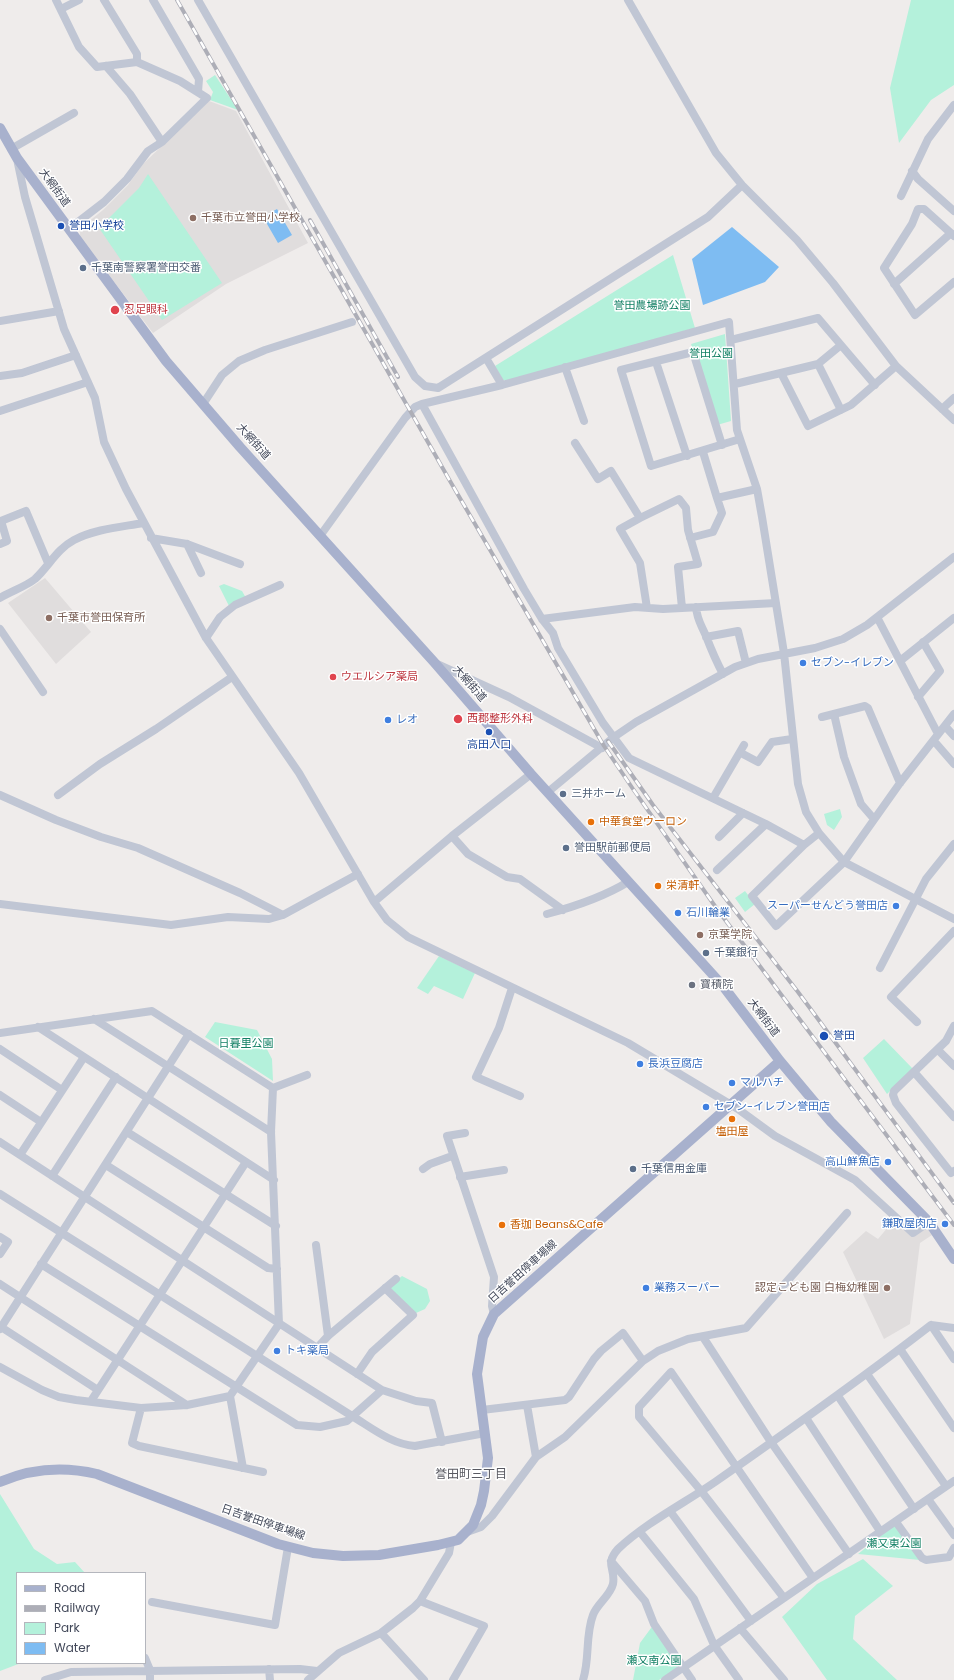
<!DOCTYPE html>
<html>
<head>
<meta charset="utf-8">
<style>
  body { margin:0 }
  #map { position:relative; width:954px; height:1680px; overflow:hidden; background:#efeceb; font-family:Poppins,sans-serif }
  canvas { display:block }
  .legend { position:absolute; left:16px; top:1572px; width:130px; height:92px; box-sizing:border-box; background:#fff; border:1px solid #b4b6bd; margin:0; padding:5px 7px; list-style:none; font-size:12px; color:#43495a }
  .legend li { display:flex; align-items:center; gap:8px; height:20px }
  .legend b { width:20px; border:1px solid #b4b6bd }
</style>
</head>
<body>
<div id="map">
<canvas width="954" height="1680"></canvas>
<ul class="legend">
<li><b style="height:5px;background:#a8b1cd"></b>Road</li>
<li><b style="height:5px;background:#adaeb7"></b>Railway</li>
<li><b style="height:11px;background:#b4f1db"></b>Park</li>
<li><b style="height:11px;background:#7ebcf2"></b>Water</li>
</ul>
</div>
<script>
const ctx = document.querySelector('canvas').getContext('2d');
ctx.lineJoin = 'round';
function fillPath(path, color) { ctx.fillStyle = color; ctx.fill(path, 'evenodd'); }
function strokePath(path, color, width, dash) { ctx.strokeStyle = color; ctx.lineWidth = width; ctx.lineCap = dash ? 'butt' : 'round'; ctx.setLineDash(dash || []); ctx.stroke(path); }
function write(font, color, halo, rows, align = 'center') {
  ctx.font = font + ' Poppins,"Noto Sans JP",sans-serif'; ctx.lineWidth = 3; ctx.setLineDash([]); ctx.textBaseline = 'middle'; ctx.strokeStyle = halo; ctx.fillStyle = color; for (const [text, x, y, turn = 0] of rows) {
    ctx.save(); ctx.translate(x, y); ctx.rotate((+turn || 0) * Math.PI / 180); ctx.textAlign = isNaN(turn) ? turn : align; if (halo) ctx.strokeText(text, 0, 0); ctx.fillText(text, 0, 0); ctx.restore();
  }
}
fillPath(new Path2D(`
  M209,101l27,10 72,132 -82,41 -73,49 -73,-96v-6l2,-4 21,-17 25,-25 15,-21z
  M45,578l46,54 -35,32 -48,-61z
  M894,1220l18,16 14,-10 6,9 -12,8 -10,81 -26,15 -41,-87 23,-21 12,8z`), '#e0dddd');
fillPath(new Path2D(`
  M911,0h43v85l-23,15 -32,43 -9,-55z
  M215,75l23,35 -28,-10 3,-8 -7,-11z
  M148,174l74,109 -60,37 -63,-92 40,-40z
  M673,255l22,73 -188,53 -4,-1 -8,-14z
  M725,334l6,87 -14,4 -26,-81z
  M224,584l18,7 4,7 -17,8 -10,-20z
  M840,809l2,8 -8,13 -7,-5 -3,-11z
  M745,891l10,13 -10,8 -10,-14z
  M439,956l36,17 -12,26 -29,-13 -6,8 -11,-6z
  M215,1022l42,8 15,29 1,22 -68,-44z
  M884,1039l29,30 -26,25 -24,-36z
  M402,1276l25,13 3,12 -5,8 -9,4 -25,-24v-4z
  M0,1494l34,55 23,15 18,-2 10,11h-68v90h4l-21,8z
  M893,1526l5,1 22,33 -62,-6z
  M863,1559l30,27 -38,30 -2,23 44,41h-70l-45,-63 35,-33z
  M654,1624l24,43 -19,13h-26l7,-37z`), '#b4f1db');
fillPath(new Path2D(`
  M277,209l15,26 -14,8 -15,-26z
  M732,227l47,40 -14,15 -62,23 -11,-46z`), '#7ebcf2');
strokePath(new Path2D(`
  M56,0l23,47 18,20 40,-5 43,19 27,17 -45,44 -14,9 -21,28 -23,23 -35,27
  M104,0l33,54v8
  M153,0l46,79 -1,13
  M198,0l217,377 10,9 13,2 270,-171 34,-32
  M628,0l88,153 26,32 55,55 36,43 63,83 58,54
  M61,9l18,-9
  M106,66l24,28 32,48
  M11,149l63,-36
  M17,159l8,38 39,132 31,69 9,44 22,47 80,149 93,135 75,129 13,18 21,17 220,106 110,66 37,27 80,44 58,53 16,-11
  M912,171l6,8 36,32
  M901,196l27,-57 26,-34
  M954,236l-30,-27h-6l-6,15 -28,44 31,47 39,-33
  M894,284l57,-51
  M0,321l59,-10
  M731,340l87,-22 57,67
  M486,358l16,27
  M656,362l31,94
  M818,364l23,46
  M565,367l19,54
  M781,373l27,53 43,-21 45,-39
  M0,376l22,-3 54,-18
  M735,384l83,-20 23,-19
  M203,404l19,-29 17,-14 26,-11 87,-28
  M422,404l102,185 18,30 11,14 5,15 45,75 26,35 137,66 38,21 15,-12
  M942,409l12,-11
  M0,411l88,-29
  M575,443l23,36 13,-8 29,47 39,-19 7,9 2,22 10,34 -20,3 4,41
  M722,445l-29,-93 -72,18 30,96 89,-27
  M703,452l14,46 40,-9
  M640,518l-20,11 20,34 7,45
  M320,536l85,-118 10,-11 7,-3 80,-19 227,-63 8,108 20,59 5,28 22,136 14,131 8,28 13,21 25,29 110,57
  M151,538l36,6 53,20
  M690,538l23,-6 9,-19 -5,-15
  M0,544l7,-3 -6,-20 25,-10 22,52
  M187,544l14,29
  M0,598c11,-7 25,-11 35,-19 14,-13 22,-30 39,-39 21,-11 47,-13 69,-17
  M696,607c1,13 5,17 10,29 5,13 10,25 17,38
  M877,617l61,117
  M542,619l93,-12 28,2 113,-6
  M0,629l43,63
  M706,637l32,-6 8,32
  M206,638l14,-21 15,-12 45,-20
  M900,661l54,-43
  M437,664l72,33 93,51
  M918,697l22,-26 -17,-29
  M834,714l10,43 17,47 13,15
  M822,717l43,-11 3,2 32,75
  M945,726l9,10
  M934,741l20,23
  M741,753l17,9 14,-20 20,-3
  M548,792l66,-55 22,-15 99,-55 23,-8 57,-11 28,-9 24,-14 87,-68
  M0,795l56,25 45,17 37,11 102,45 43,22 75,-41
  M58,795l42,-31 56,-35 76,-52
  M713,798l31,-53
  M452,836l16,18 39,23 13,2 43,31
  M719,837l24,-24
  M804,845l-52,51 24,30 68,-64 56,-79 54,-69
  M717,870l49,-46
  M374,902l78,-66 79,-62
  M0,904l171,21 57,-8 41,2 14,-4
  M547,914c26,-7 58,-18 81,-32
  M880,968l46,-89 28,-35
  M512,988l-13,40 -23,49 44,19
  M94,1019l177,113
  M917,1022l-26,-25 63,-66
  M954,1026l-8,15 -52,50 -1,4 3,8 55,70 3,-2
  M38,1027l236,153
  M0,1033l152,-22 121,77
  M0,1049l62,41
  M938,1050l16,16
  M914,1072l40,45
  M273,1088l34,-13
  M0,1095l41,27
  M127,1132l149,94
  M465,1133l-18,3 47,141 -2,29 2,8
  M0,1142l382,248 34,11 16,2 10,39
  M20,1155l64,-98
  M106,1165l162,103 9,1
  M423,1169l7,-5 22,-8
  M52,1176l64,-99
  M460,1177l44,-7
  M0,1194l352,222c20,12 39,28 63,30l70,-13
  M0,1237l8,5 -8,12
  M316,1245l12,91
  M41,1264l256,161 23,2 27,-6 35,-31
  M0,1284l187,121
  M931,1325l23,34
  M1,1327l97,63
  M0,1329l189,-295
  M703,1337l68,105 78,112
  M317,1348l11,-12 68,-57
  M900,1349l54,79
  M0,1367l42,23 17,7 17,3 65,8 46,-3 43,-9 49,-72 -8,-192 2,-44
  M357,1374l15,-22 41,-37 -28,-27
  M867,1374l79,112
  M230,1396l13,72
  M838,1396l76,113
  M91,1401l155,-239
  M527,1405l9,52
  M141,1408l-9,35 7,3 124,26
  M482,1410l83,-10 4,-3 25,-38 7,-8 22,-18 20,28 15,-10 30,-12 58,-11 101,-115
  M806,1418l74,113
  M928,1499l26,36
  M670,1511l81,110
  M896,1522l26,36 4,2 23,-3 5,-9
  M467,1532l14,-5 11,-11 44,-59 29,-20 78,-76
  M640,1532l54,67 20,46 25,35
  M611,1561l34,40 9,23 38,56
  M784,1598l-82,-106 -63,-75v-10l32,-35 142,206
  M420,1601l64,25 -31,54
  M152,1602l123,23 13,-78
  M740,1628l44,52
  M381,1633l43,47
  M145,1658l5,12v10
  M269,1669l1,11
  M45,1680l26,-8 229,-3 17,2
  M308,1680l31,-27 42,-20 32,-25 7,-7 29,-48 2,-11
  M583,1680c7,-21 2,-44 10,-65 4,-11 17,-19 20,-31 3,-16 -9,-19 5,-35 29,-27 65,-45 97,-67 73,-51 145,-102 216,-157l23,3
  M665,1680l289,-199`), '#c0c6d4', 8);
strokePath(new Path2D(`
  M0,128l17,30 149,203 74,86 194,215 97,112 192,212 57,75 51,61 98,100 25,37
  M0,1482c32,-14 63,-16 97,-8l181,70 35,9 30,3 36,-1 59,-10 20,-5 15,-15 8,-20 3,-14 4,-33 -11,-84 6,-37 11,-23 286,-253`), '#a8b1cd', 10);
const rail = new Path2D(`
  M177,0l273,481 154,265 29,43 84,120 237,316
  M310,220l88,157
  M608,741l45,64 145,187 156,211`);
strokePath(rail, '#adaeb7', 4);
strokePath(rail, '#fff', 2.5, [8]);
for (const [x, y, r, color] of [
  [193,218,4,"#8d6e63"],
  [61,226,4,"#1a4fb4"],
  [83,268,4,"#5c6f8a"],
  [115,310,5,"#e0444e"],
  [49,618,4,"#8d6e63"],
  [803,663,4,"#3f7fe0"],
  [333,677,4,"#e0444e"],
  [458,719,5,"#e0444e"],
  [388,720,4,"#3f7fe0"],
  [489,732,4,"#1a4fb4"],
  [563,794,4,"#5c6f8a"],
  [591,822,4,"#e8710a"],
  [566,848,4,"#5c6f8a"],
  [658,886,4,"#e8710a"],
  [896,906,4,"#3f7fe0"],
  [678,913,4,"#3f7fe0"],
  [700,935,4,"#8d6e63"],
  [706,953,4,"#5c6f8a"],
  [692,985,4,"#6b7280"],
  [824,1036,5,"#1a4fb4"],
  [640,1064,4,"#3f7fe0"],
  [732,1083,4,"#3f7fe0"],
  [706,1107,4,"#3f7fe0"],
  [732,1119,4,"#e8710a"],
  [888,1162,4,"#3f7fe0"],
  [633,1169,4,"#5c6f8a"],
  [945,1224,4,"#3f7fe0"],
  [502,1225,4,"#e8710a"],
  [646,1288,4,"#3f7fe0"],
  [887,1288,4,"#8d6e63"],
  [277,1351,4,"#3f7fe0"]
]) { const dot = new Path2D(); dot.arc(x, y, r, 0, 2 * Math.PI); ctx.fillStyle = color; ctx.fill(dot); strokePath(dot, '#fff', 1.5); }
write('11px', '#43495a', '#fff', [
  ["大網街道",54,188,54],
  ["大網街道",253,442,48],
  ["大網街道",469,684,49],
  ["大網街道",763,1018,53],
  ["日吉誉田停車場線",523,1272,-42],
  ["日吉誉田停車場線",263,1523,19]
]);
write('11px', '#785e54', '#fff', [
  ["千葉市立誉田小学校",201,218],
  ["千葉市誉田保育所",57,618],
  ["京葉学院",708,935],
  ["認定こども園 白梅幼稚園",879,1288,"right"]
], 'left');
write('11px', '#164399', '#fff', [
  ["誉田小学校",69,226],
  ["高田入口",489,745,"center"],
  ["誉田",833,1036]
], 'left');
write('11px', '#4e5e75', '#fff', [
  ["千葉南警察署誉田交番",91,268],
  ["三井ホーム",571,794],
  ["誉田駅前郵便局",574,848],
  ["千葉銀行",714,953],
  ["千葉信用金庫",641,1169]
], 'left');
write('11px', '#107f63', '#fff', [
  ["誉田農場跡公園",652,306],
  ["誉田公園",711,354],
  ["日暮里公園",246,1044],
  ["瀬又東公園",894,1544],
  ["瀬又南公園",654,1661]
]);
write('11px', '#be3a42', '#fff', [
  ["忍足眼科",124,310],
  ["ウエルシア薬局",341,677],
  ["西郡整形外科",467,719]
], 'left');
write('11px', '#366cbe', '#fff', [
  ["セブン-イレブン",811,663],
  ["レオ",396,720],
  ["スーパーせんどう誉田店",888,906,"right"],
  ["石川輪業",686,913],
  ["長浜豆腐店",648,1064],
  ["マルハチ",740,1083],
  ["セブン-イレブン誉田店",714,1107],
  ["高山鮮魚店",880,1162,"right"],
  ["鎌取屋肉店",937,1224,"right"],
  ["業務スーパー",654,1288],
  ["トキ薬局",285,1351]
], 'left');
write('11px', '#c56008', '#fff', [
  ["中華食堂ウーロン",599,822],
  ["栄清軒",666,886],
  ["塩田屋",732,1132,"center"],
  ["香珈 Beans&Cafe",510,1225]
], 'left');
write('11px', '#5b616d', '#fff', [
  ["寶積院",700,985]
], 'left');
write('12px', '#585961', '#fff', [
  ["誉田町三丁目",471,1475]
]);
</script>
</body>
</html>
